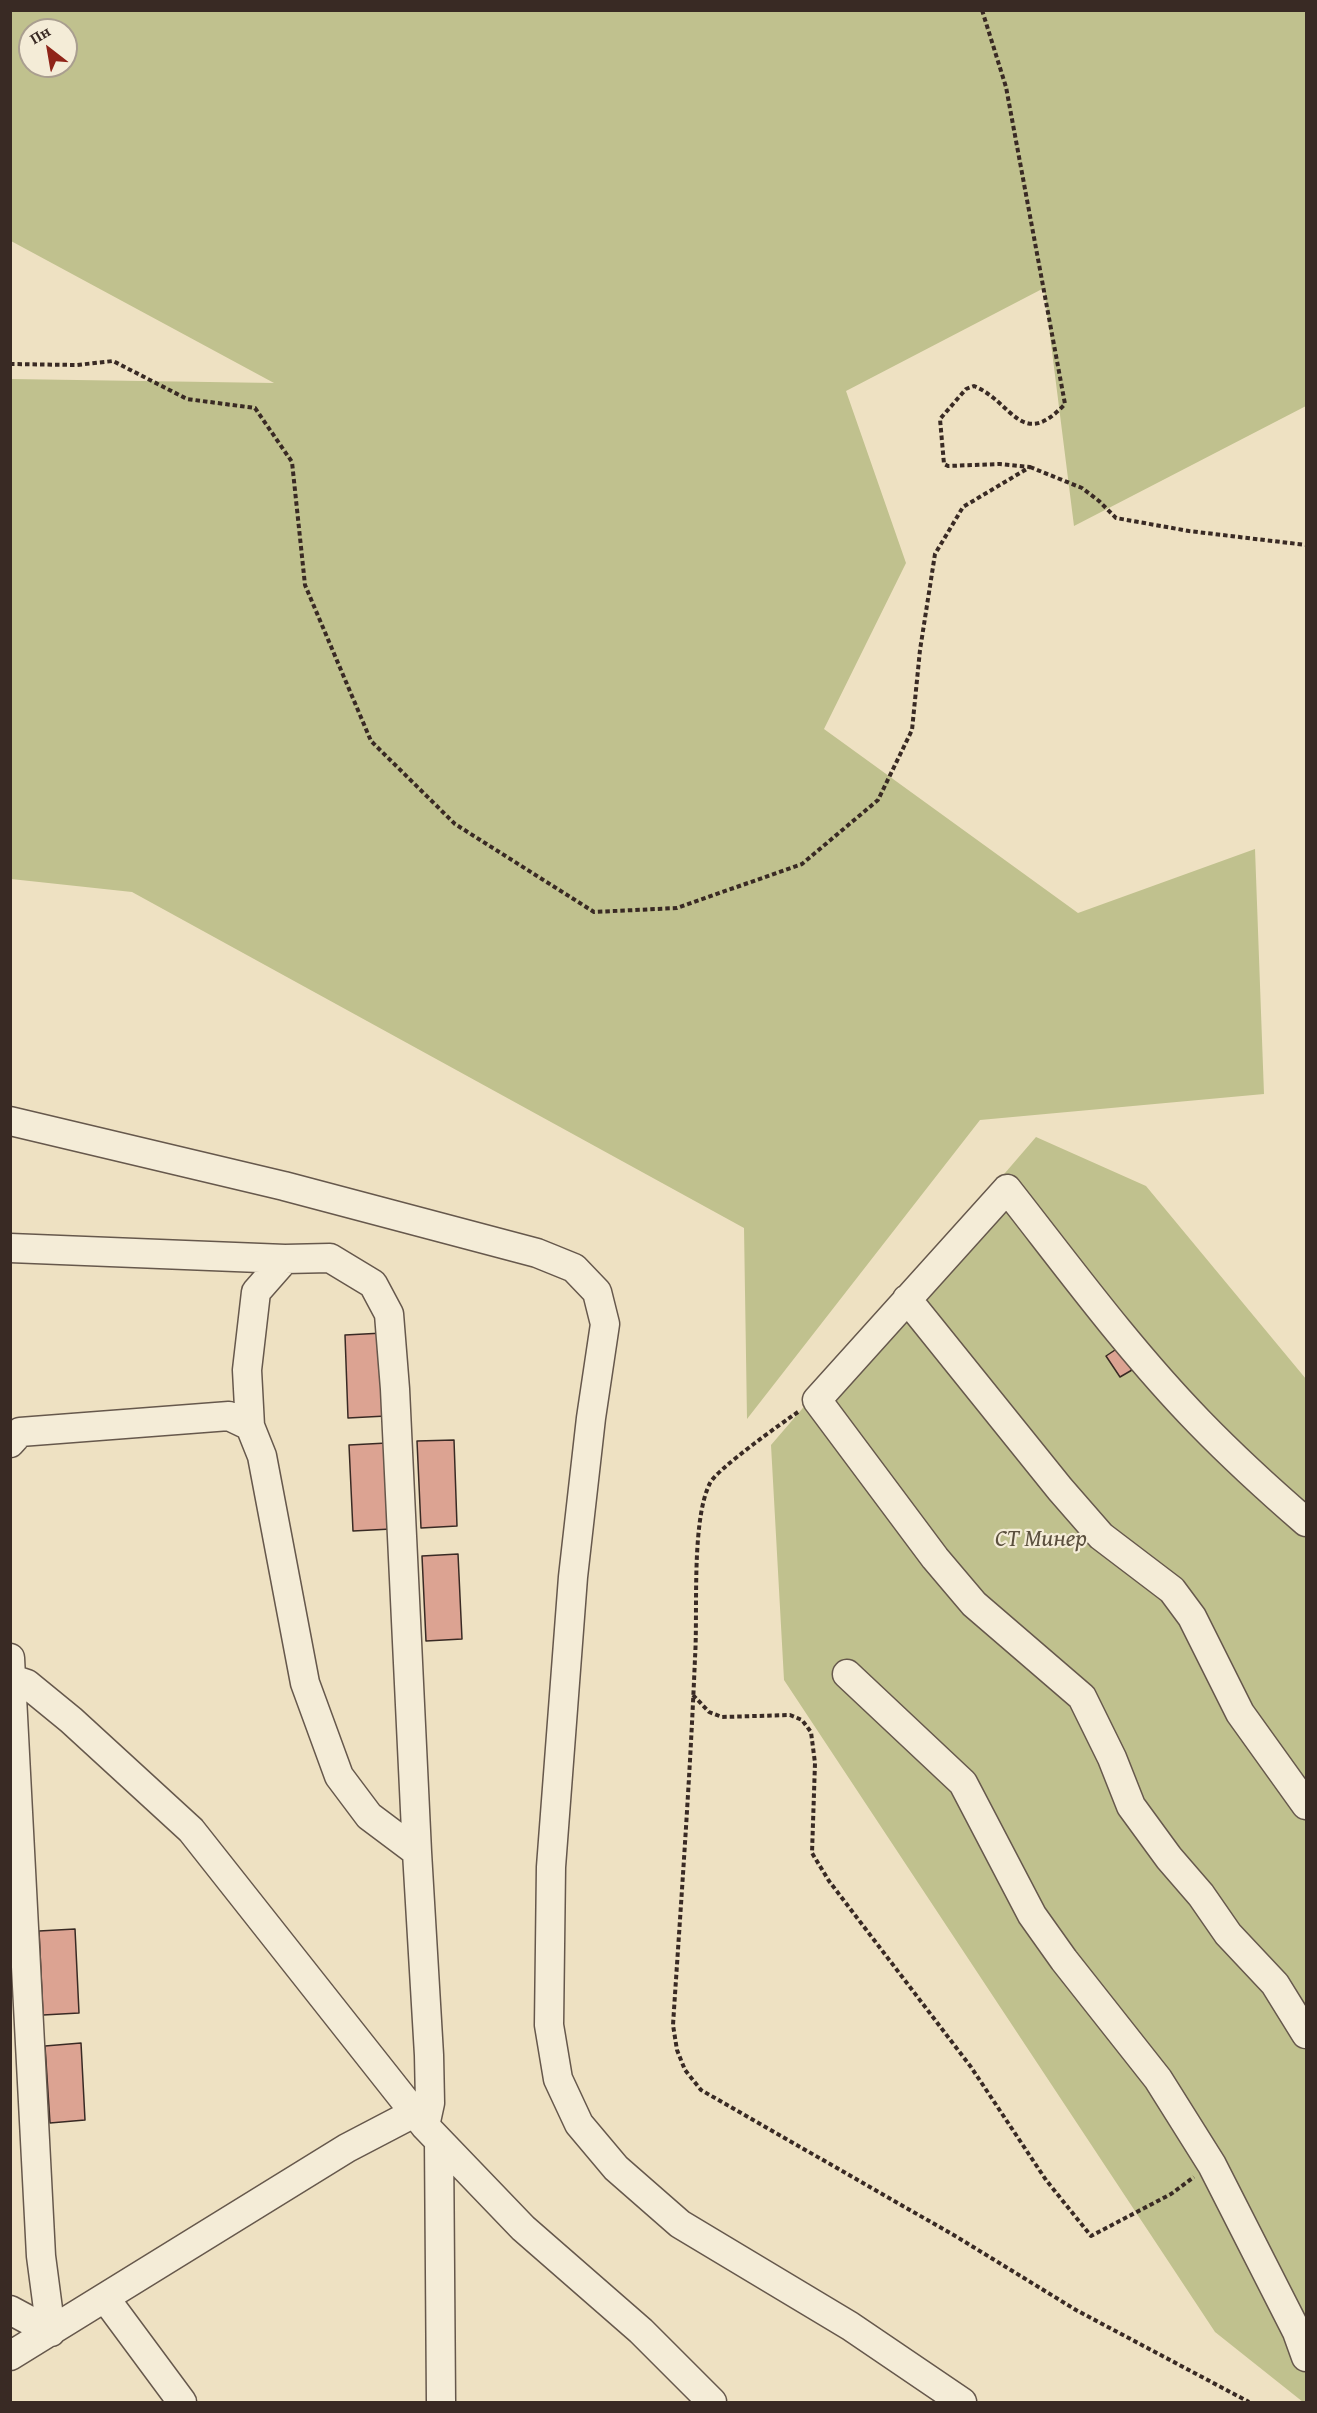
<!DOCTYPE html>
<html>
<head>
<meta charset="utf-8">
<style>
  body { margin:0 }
  #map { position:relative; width:1317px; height:2413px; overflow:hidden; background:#eee1c2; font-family:"Gentium Book Plus",serif }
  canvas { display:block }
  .frame { position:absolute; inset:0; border:12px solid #392a24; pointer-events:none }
  .north { position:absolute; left:18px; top:18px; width:60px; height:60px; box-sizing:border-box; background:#f4ecd7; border:2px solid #a99e8f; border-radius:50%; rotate:329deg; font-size:16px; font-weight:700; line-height:24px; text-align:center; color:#392a24 }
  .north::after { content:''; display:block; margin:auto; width:21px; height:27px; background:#8f2418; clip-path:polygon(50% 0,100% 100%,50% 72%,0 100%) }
</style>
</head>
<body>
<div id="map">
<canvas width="1317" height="2413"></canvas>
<div class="frame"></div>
<div class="north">Пн</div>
</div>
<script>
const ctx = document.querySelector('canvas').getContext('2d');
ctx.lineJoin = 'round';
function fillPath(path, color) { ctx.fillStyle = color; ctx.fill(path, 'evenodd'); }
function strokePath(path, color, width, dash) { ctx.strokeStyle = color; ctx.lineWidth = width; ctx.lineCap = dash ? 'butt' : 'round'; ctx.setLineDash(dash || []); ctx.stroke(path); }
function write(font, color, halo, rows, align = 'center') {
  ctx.font = font + ' "Gentium Book Plus",serif'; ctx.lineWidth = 4.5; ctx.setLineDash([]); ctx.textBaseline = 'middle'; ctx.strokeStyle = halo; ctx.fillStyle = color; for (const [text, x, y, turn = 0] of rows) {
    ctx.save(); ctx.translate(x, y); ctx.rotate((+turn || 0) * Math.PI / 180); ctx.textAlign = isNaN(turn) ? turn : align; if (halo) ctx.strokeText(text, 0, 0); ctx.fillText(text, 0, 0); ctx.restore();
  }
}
fillPath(new Path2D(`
  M11,10l1295,1v395l-232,120 -30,-238 -198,103 60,172 -82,166 254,184 177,-64 9,245 -284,26 -233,299 -3,-191 -612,-336 -121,-13v-500l263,4 -263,-142zM30,30h36v36h-36z
  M1036,1137l110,49 160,193v1023h-3l-88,-70 -431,-652 -13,-235z`), '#c0c18e');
const building = new Path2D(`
  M383,1333l3,83 -38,2 -3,-83z
  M1118,1348l14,22 -12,7 -14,-21z
  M454,1440l3,86 -36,2 -4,-87z
  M387,1443l4,86 -38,2 -4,-86z
  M458,1554l4,85 -36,2 -4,-85z
  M75,1929l4,84 -36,2 -4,-84z
  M81,2043l4,77 -35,3 -5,-77z`);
fillPath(building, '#dca392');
strokePath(building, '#392a24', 1.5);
const minor = new Path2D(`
  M10,1121l274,65 253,67 37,15 23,24 8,32 -14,94 -18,159 -22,290 -2,158 9,54 21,45 37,44 64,56 170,102 112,76
  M10,1248l275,11
  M907,1299l153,190 41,47 71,54 20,27 48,96 66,92
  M250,1426l-3,-56 9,-78 29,-33 45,-1 43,26 16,30 6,75 22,463 12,203 1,48 -5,23
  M10,1443l10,-11 209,-16 21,10 12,30 43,227 34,93 30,40 48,36
  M1306,1522c-37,-32 -73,-65 -107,-100 -70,-72 -130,-154 -192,-233l-190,211 118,158 39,46 108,93 30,61 19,48 38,52 32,37 27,39 47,50 31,50
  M10,1658l31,598 10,76 -41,-22
  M847,1674l116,109 69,132 32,45 94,119 54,86 85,167 9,25
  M12,1679l15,5 44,36 120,110 234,296 98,102 118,103 71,71
  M439,2141l2,261
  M105,2298l77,104
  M10,2356l337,-208 67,-35`);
strokePath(minor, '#66584c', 31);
strokePath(new Path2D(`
  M10,364l67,1 36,-4 74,38 68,9 37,54 13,123 66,156 84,83 139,88 83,-4 125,-44 76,-64 34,-70 8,-80 15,-96 28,-47 67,-40 -30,-3 -52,2 -4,-2 -4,-45 26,-30 8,-3c39,16 47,65 91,18l-59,-317 -24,-77
  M1030,467l52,21 17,13 17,17 73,13 117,14
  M798,1412c-16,11 -81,57 -88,71 -19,38 -12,129 -15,175 -5,122 -14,244 -22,367l4,25 8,20 16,20 256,147 119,73 173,92
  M693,1695l16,17 13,5 68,-2 12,5 9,12 4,31 -3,90 17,28 142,186 75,113 45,56 80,-42 23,-17`), '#392a24', 4, [4.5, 3]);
strokePath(minor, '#f4ecd7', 28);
write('italic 24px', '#5b503e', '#f4ecd7', [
  ["СТ Минер",1041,1540]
]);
</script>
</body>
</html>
